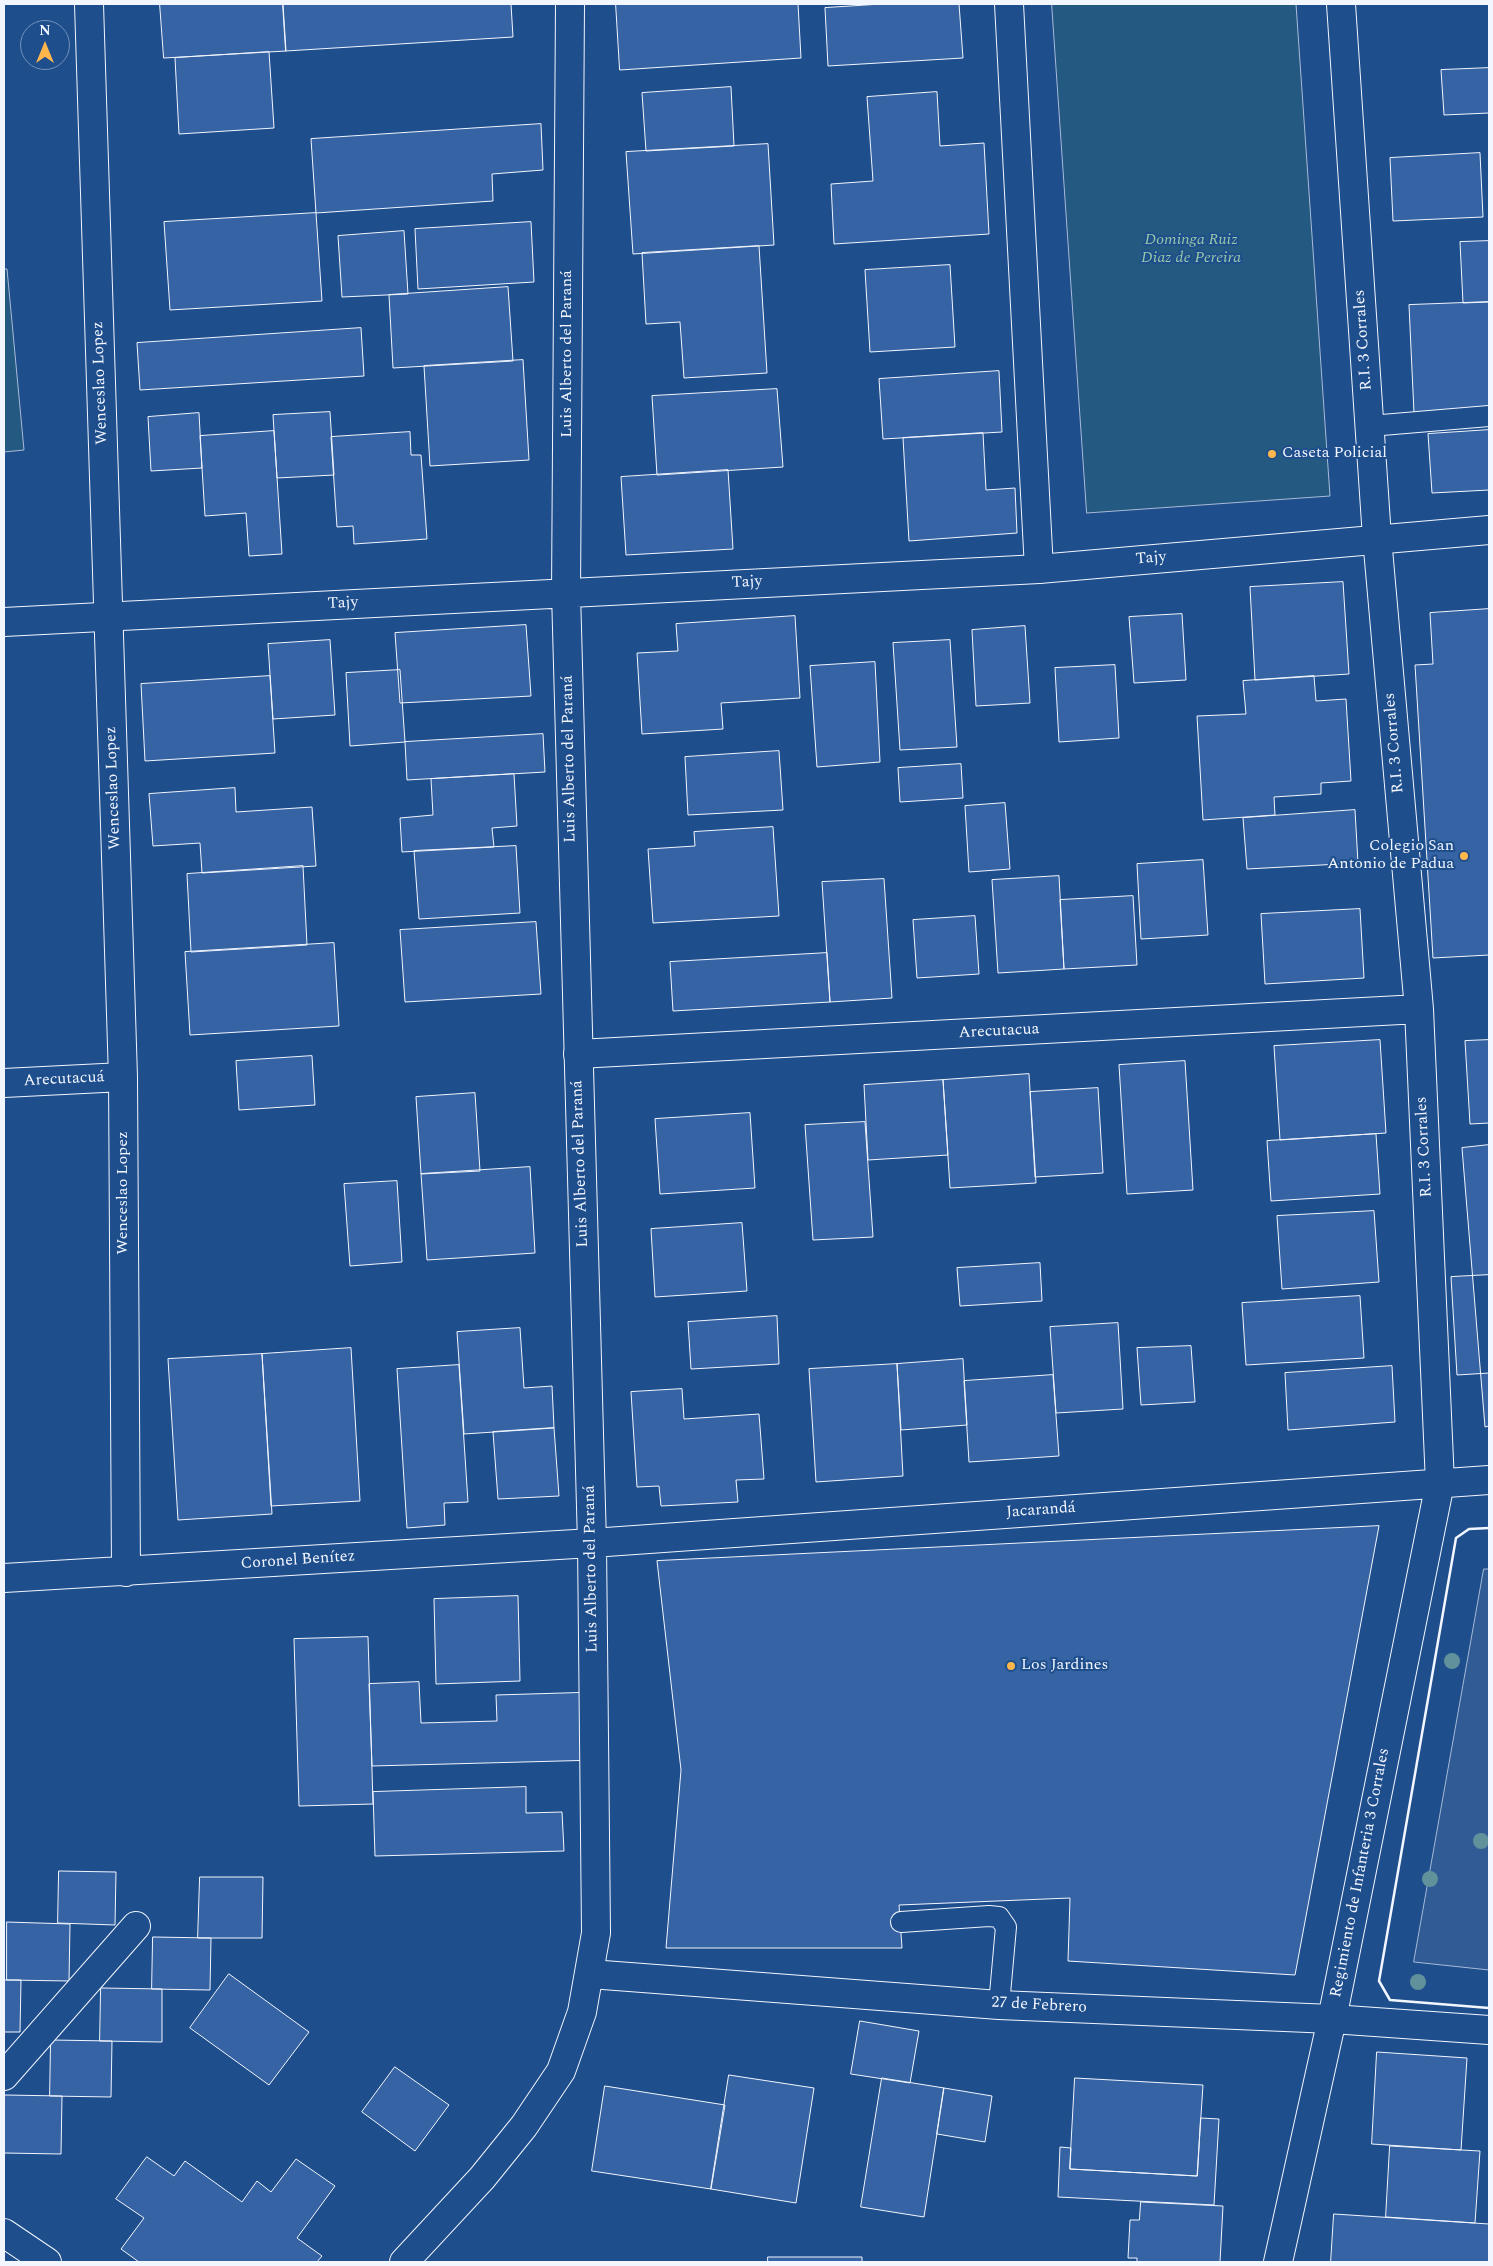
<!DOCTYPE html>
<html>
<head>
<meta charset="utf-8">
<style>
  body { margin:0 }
  #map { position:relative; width:1493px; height:2266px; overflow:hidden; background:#1f4e8c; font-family:Spectral,serif }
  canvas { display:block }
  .frame { position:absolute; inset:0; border:5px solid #f2f6ff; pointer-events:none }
  .north { position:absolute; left:20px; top:20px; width:50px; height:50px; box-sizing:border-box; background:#1f4e8c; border:1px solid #7391ba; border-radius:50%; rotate:0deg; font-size:14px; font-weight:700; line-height:20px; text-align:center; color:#f2f6ff }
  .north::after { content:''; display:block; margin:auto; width:18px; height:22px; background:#ffb74d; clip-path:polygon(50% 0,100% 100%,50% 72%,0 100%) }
</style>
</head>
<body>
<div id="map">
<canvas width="1493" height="2266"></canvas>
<div class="frame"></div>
<div class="north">N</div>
</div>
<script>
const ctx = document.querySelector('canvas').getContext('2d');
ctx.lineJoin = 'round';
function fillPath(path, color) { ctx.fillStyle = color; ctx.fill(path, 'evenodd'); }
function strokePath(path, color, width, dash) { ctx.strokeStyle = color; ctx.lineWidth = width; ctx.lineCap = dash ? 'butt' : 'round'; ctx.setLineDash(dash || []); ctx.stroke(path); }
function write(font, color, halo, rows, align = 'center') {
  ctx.font = font + ' Spectral,serif'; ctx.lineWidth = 4; ctx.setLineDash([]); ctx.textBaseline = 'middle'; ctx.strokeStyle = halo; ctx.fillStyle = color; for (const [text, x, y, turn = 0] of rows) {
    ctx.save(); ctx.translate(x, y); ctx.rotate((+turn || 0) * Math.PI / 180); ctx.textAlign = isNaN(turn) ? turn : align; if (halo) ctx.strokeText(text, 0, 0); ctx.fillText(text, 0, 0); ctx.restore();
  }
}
const green = new Path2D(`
  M1052,4h244l34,492 -243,17z
  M4,269h3l17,181 -20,2z`);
fillPath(green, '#245a82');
strokePath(green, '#a8bbd7', 1);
const parking = new Path2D(`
  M1484,1569h5v401l-75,-8z`);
fillPath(parking, '#305b95');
strokePath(parking, '#a8bbd7', 1);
const building = new Path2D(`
  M160,4h123l3,47 -122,7z
  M283,4h228l2,33 -227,14z
  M616,4h182l3,54 -181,12z
  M882,4h77l4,54 -135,8 -3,-58z
  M269,52l5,76 -95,6 -4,-76z
  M1489,68v45l-45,2 -3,-45z
  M731,87l3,59 -88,5 -4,-58z
  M937,92l3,54 44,-3 5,91 -155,10 -3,-60 42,-3 -6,-84z
  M541,124l2,46 -51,4 1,27 -177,12 -5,-74z
  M768,144l6,101 -141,9 -7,-102z
  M1480,153l3,64 -90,4 -3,-63z
  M316,213l6,88 -152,9 -6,-88z
  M531,222l3,60 -116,7 -3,-60z
  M404,231l4,63 -66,3 -4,-61z
  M1489,241v61l-26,1 -3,-61z
  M759,246l8,127 -83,5 -4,-56 -34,2 -4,-71z
  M950,265l5,82 -85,5 -5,-82z
  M508,287l5,74 -120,7 -4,-73z
  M1489,302v107l-75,4 -5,-108z
  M361,328l3,48 -224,14 -3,-47z
  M523,360l6,100 -99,6 -6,-100z
  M999,371l3,61 -119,7 -4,-60z
  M777,389l6,78 -126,8 -5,-79z
  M330,412l4,63 -57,3 -4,-63z
  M199,413l3,55 -51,3 -3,-54z
  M1489,430v60l-57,3 -4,-59z
  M274,431l8,123 -33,2 -3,-43 -41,3 -5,-80z
  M410,432l1,23h10l6,84 -73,5 -1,-18 -16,1 -6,-90z
  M983,433l3,57 29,-2 2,45 -108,8 -6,-103z
  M728,470l5,79 -107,6 -5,-78z
  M1343,582l6,92 -94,6 -5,-93z
  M1489,609v346l-56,3 -18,-293 18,-1 -3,-51z
  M1182,614l4,66 -52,3 -5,-66z
  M795,616l5,82 -79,5 2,26 -81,5 -5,-81 41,-2 -2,-27z
  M526,625l5,71 -131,7 -5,-70z
  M1025,626l5,77 -54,3 -4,-76z
  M330,640l5,75 -62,4 -5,-75z
  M950,640l7,107 -57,3 -7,-107z
  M875,662l5,100 -63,5 -7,-101z
  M1115,665l4,73 -60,4 -4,-74z
  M400,670l5,72 -55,4 -4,-73z
  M270,676l5,77 -130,8 -4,-77z
  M1314,676l2,25 30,-2 5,82 -30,2v11l-47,3 1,18 -72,5 -6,-104 49,-2 -3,-33z
  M543,734l2,38 -138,8 -2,-38z
  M779,751l4,59 -95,5 -3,-58z
  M961,764l2,34 -63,4 -2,-34z
  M514,774l3,52 -25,2 2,19 -92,5 -2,-34 33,-3 -2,-36z
  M235,788l1,24 76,-5 4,59 -114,7 -2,-30 -47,3 -4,-52z
  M1005,803l5,66 -41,3 -4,-66z
  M1355,810l3,53 -111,6 -4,-51z
  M773,827l6,89 -126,7 -5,-74 47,-3 -1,-14z
  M516,846l4,67 -101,6 -5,-68z
  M1203,860l5,75 -67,4 -4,-75z
  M303,866l4,79 -116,7 -4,-78z
  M1059,876l5,93 -66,4 -6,-93z
  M884,879l8,119 -62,4 -8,-120z
  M1133,896l4,69 -73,4 -4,-69z
  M1360,909l4,69 -99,6 -4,-70z
  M975,916l4,58 -62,4 -4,-58z
  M536,922l5,72 -136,8 -5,-72z
  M334,943l5,83 -149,9 -5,-83z
  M827,953l3,49 -157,9 -3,-49z
  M1380,1040l6,93 -106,7 -6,-94z
  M1489,1040v83l-19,1 -5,-83z
  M312,1056l3,49 -76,5 -3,-49z
  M1185,1061l8,129 -66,4 -8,-129z
  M1029,1074l7,109 -86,5 -7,-108z
  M943,1080l5,75 -80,5 -4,-75z
  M1098,1088l5,85 -68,4 -5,-85z
  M475,1093l5,78 -59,3 -5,-77z
  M750,1113l5,75 -95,6 -5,-75z
  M865,1122l8,115 -60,3 -8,-115z
  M1376,1134l4,60 -109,7 -4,-60z
  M1489,1145v281l-4,1 -23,-279z
  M530,1167l5,86 -108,7 -6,-86z
  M397,1181l5,81 -52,4 -6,-82z
  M1374,1211l5,71 -97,7 -5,-73z
  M742,1223l5,68 -92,6 -4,-68z
  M1040,1263l2,38 -82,5 -3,-38z
  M1489,1275v98l-32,2 -6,-98z
  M1360,1296l4,62 -118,7 -4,-62z
  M777,1316l2,48 -88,5 -3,-47z
  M1118,1323l5,86 -67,4 -6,-86z
  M520,1328l4,60 28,-2 2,42 -90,6 -7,-102z
  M1191,1346l4,56 -54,3 -4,-57z
  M351,1348l9,153 -89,5 -9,-152z
  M262,1354l10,160 -94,6 -10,-161z
  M963,1359l4,66 -66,5 -4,-66z
  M897,1364l6,112 -87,6 -7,-113z
  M459,1365l9,137 -24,1 1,22 -38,3 -10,-159z
  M1392,1366l3,56 -107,8 -3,-57z
  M1053,1375l6,81 -90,6 -5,-81z
  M682,1389l2,30 75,-5 5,65 -28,1 2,22 -77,4 -2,-20 -22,1 -6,-95z
  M554,1428l5,68 -61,3 -5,-67z
  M1379,1526l-84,449 -227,-14 2,-63 -171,7 3,43h-236l15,-178 -24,-209z
  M518,1596l2,85 -84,3 -2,-85z
  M368,1637l5,167 -74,2 -5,-167z
  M419,1682l2,41 76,-2 -1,-26 100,-3 2,68 -226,6 -3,-82z
  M526,1787v26l36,-1 2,39 -189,5 -2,-64z
  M59,1871l57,1 -1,53 -57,-2z
  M200,1877h63l-1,61h-64z
  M7,1922l63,2 -1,57 -62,-1z
  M153,1937l58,1 -1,52 -58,-1z
  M229,1974l80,58 -40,53 -79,-57z
  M4,1980h17l-1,52h-16z
  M101,1988l61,1v53l-62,-1z
  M860,2021l59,10 -9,52 -59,-9z
  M51,2040l61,1 -1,56 -61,-1z
  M1377,2052l90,6 -6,92 -89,-6z
  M395,2067l54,38 -34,46 -53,-39z
  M729,2075l85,13 -18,115 -85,-14z
  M882,2078l62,10 -20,129 -63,-10z
  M1075,2078l128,7 -6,91 -127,-7z
  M605,2086l120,19 -14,84 -119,-18z
  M944,2088l48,8 -7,46 -48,-8z
  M5,2095l57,1 -1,58 -57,-1z
  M1201,2118l18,1 -5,86 -156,-8 2,-50 11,1 -1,21 127,7z
  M1390,2146l90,5 -5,72 -89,-6z
  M147,2157l27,19 11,-15 57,41 15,-21 14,11 25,-33 39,27 -38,52 25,18 -5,6h-178l-18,-13 23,-31 -28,-19z
  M1141,2202l82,4 -3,56h-83v-4h-9l2,-38h9z
  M1334,2214l155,10v38h-158z
  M768,2257h94v5h-94z`);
fillPath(building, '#3563a3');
strokePath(building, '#f2f6ff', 1);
const lane = new Path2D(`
  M1370,426l119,-10
  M901,1922l88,-6 10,1 7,10 -7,78`);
const street = new Path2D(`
  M89,4l34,1073 3,495
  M1009,4l30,565
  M1341,4l36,534 42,471 21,474
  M578,1054l841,-45
  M4,1083l119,-6
  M4,1578l588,-35
  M590,1974l409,31 333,14 157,11
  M4,2076l132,-150
  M4,2233l43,29`);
const secondary = new Path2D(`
  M4,622l1035,-53 450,-39
  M592,1543l897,-63
  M404,2262l78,-84 42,-52 37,-55 21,-59 14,-79 -4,-390 -26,-951 4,-588
  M1278,2262l54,-243 108,-536`);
strokePath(lane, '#f2f6ff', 22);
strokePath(street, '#f2f6ff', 30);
strokePath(secondary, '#f2f6ff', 30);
strokePath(lane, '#1f4e8c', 20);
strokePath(street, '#1f4e8c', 28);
strokePath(secondary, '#1f4e8c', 28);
strokePath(new Path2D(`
  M1489,1528l-20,1 -13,9 -77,443 11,19 99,8`), '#f2f6ff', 2.5);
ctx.fillStyle = '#61919a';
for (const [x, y] of [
  [1452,1661],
  [1481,1841],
  [1430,1879],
  [1418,1982]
]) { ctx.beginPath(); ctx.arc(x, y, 8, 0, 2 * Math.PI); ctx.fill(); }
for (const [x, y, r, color] of [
  [1272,454,5,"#ffb74d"],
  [1464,856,5,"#ffb74d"],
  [1011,1666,5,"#ffb74d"]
]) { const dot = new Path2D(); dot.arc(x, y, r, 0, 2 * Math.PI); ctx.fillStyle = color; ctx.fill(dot); strokePath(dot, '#1f4e8c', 2); }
write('italic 16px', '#97c8a6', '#1f4e8c', [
  ["Dominga Ruiz",1191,241],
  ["Diaz de Pereira",1191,259]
]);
write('16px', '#f2f6ff', '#1f4e8c', [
  ["R.I. 3 Corrales",1364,340,-94],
  ["Luis Alberto del Paraná",568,354,-90],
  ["Wenceslao Lopez",101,383,-92],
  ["Tajy",1151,559,-5],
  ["Tajy",747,583,-3],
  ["Tajy",343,604,-3],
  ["R.I. 3 Corrales",1395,743,-95],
  ["Luis Alberto del Paraná",570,759,-91],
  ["Wenceslao Lopez",114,788,-92],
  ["Arecutacua",999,1032,-3],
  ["Arecutacuá",64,1080,-3],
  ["R.I. 3 Corrales",1425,1147,-93],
  ["Luis Alberto del Paraná",581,1164,-92],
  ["Wenceslao Lopez",124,1193,-90],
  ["Jacarandá",1041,1511,-4],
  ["Coronel Benítez",298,1561,-4],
  ["Luis Alberto del Paraná",592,1569,-91],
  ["Regimiento de Infanteria 3 Corrales",1361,1873,-79],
  ["27 de Febrero",1039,2006,3]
]);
write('16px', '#f2f6ff', '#1f4e8c', [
  ["Caseta Policial",1282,454],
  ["Colegio San",1454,847,"right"],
  ["Antonio de Padua",1454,865,"right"],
  ["Los Jardines",1021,1666]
], 'left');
</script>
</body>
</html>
